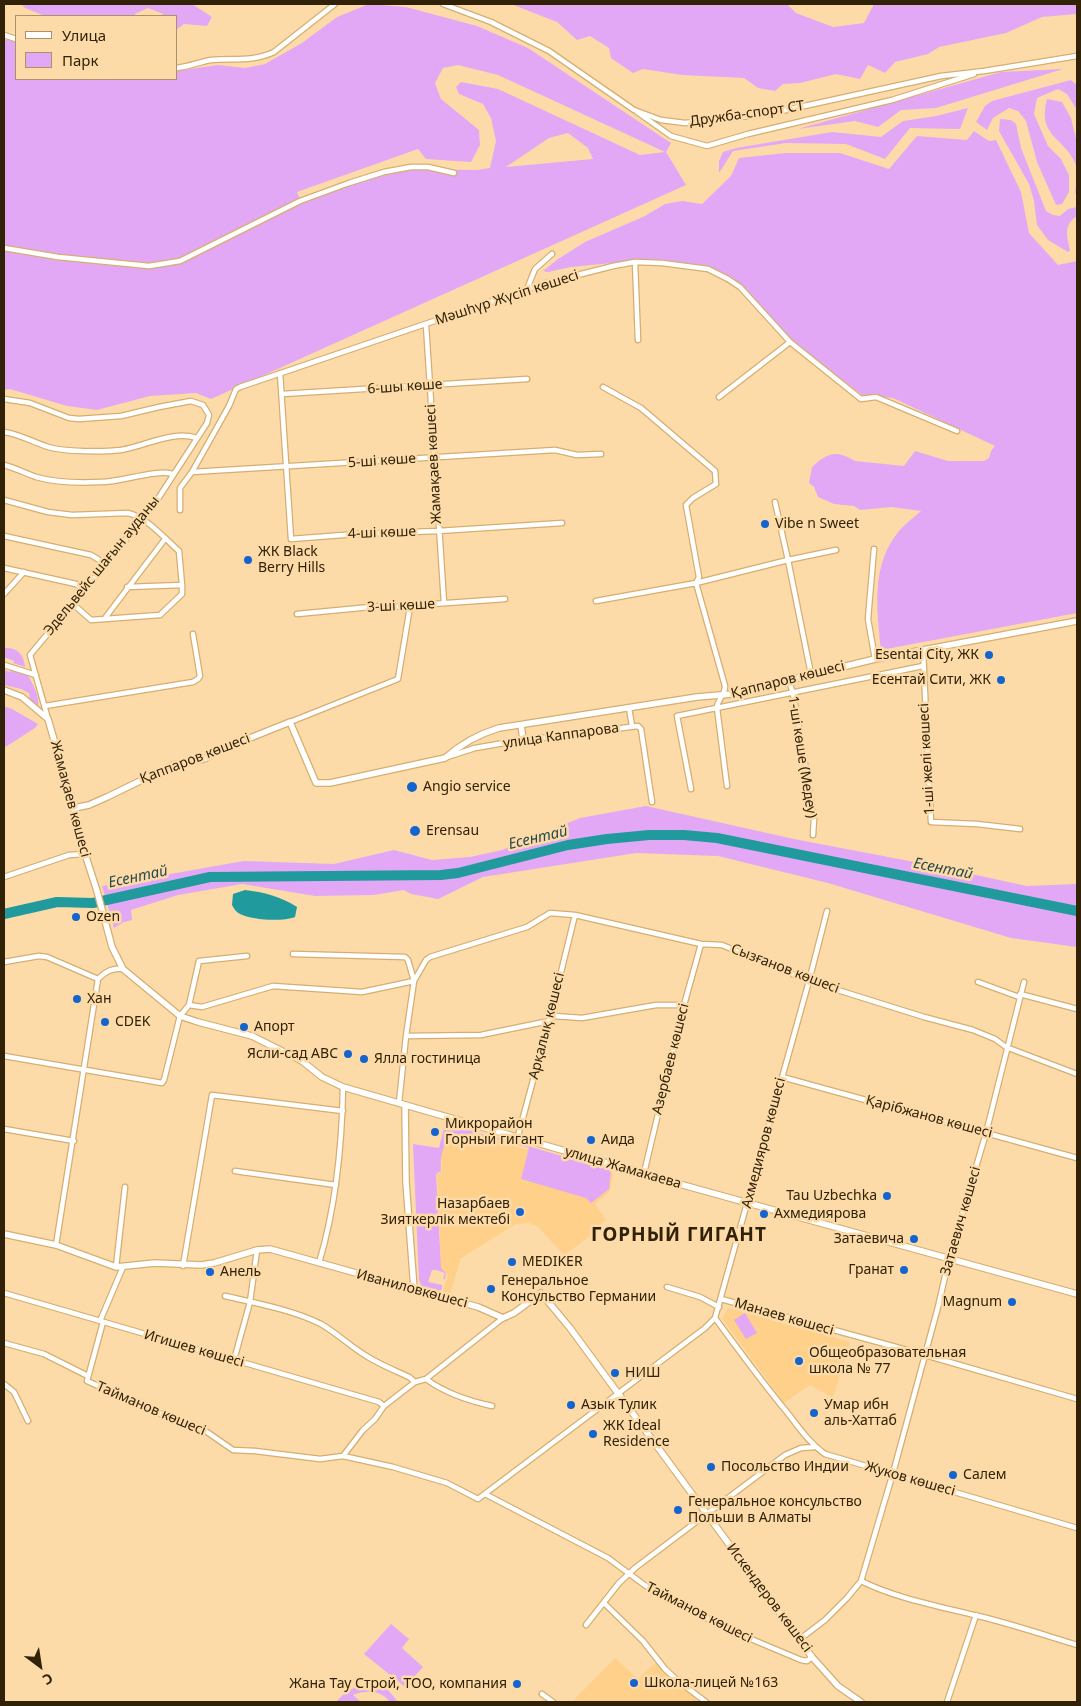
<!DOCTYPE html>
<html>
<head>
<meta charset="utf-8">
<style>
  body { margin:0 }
  #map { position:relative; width:1081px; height:1706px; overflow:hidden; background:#fcdba9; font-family:"Noto Sans",sans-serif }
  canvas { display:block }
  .frame { position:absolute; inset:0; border:5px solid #312207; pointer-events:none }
  .legend { position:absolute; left:15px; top:15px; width:162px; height:65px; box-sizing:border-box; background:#fcdba9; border:1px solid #ab9168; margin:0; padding:6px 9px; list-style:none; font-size:15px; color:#312207 }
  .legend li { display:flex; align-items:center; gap:10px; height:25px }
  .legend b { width:25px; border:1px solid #ab9168 }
  .north { position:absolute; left:15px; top:1641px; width:50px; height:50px; -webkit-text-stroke:4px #fcdba9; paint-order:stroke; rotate:149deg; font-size:14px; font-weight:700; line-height:20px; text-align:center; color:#312207 }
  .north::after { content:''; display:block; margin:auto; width:18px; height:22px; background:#312207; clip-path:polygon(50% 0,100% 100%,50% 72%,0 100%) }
</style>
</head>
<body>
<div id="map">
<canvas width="1081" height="1706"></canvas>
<div class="frame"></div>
<ul class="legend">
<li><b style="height:6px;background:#fff"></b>Улица</li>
<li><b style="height:14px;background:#e3a8f5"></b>Парк</li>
</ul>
<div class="north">С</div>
</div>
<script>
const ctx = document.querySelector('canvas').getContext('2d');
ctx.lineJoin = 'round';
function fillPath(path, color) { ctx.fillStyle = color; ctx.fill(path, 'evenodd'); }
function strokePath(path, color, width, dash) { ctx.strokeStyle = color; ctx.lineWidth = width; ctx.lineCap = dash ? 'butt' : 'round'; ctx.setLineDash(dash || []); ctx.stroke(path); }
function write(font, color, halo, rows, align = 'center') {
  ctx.font = font + ' "Noto Sans",sans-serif'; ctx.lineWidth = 5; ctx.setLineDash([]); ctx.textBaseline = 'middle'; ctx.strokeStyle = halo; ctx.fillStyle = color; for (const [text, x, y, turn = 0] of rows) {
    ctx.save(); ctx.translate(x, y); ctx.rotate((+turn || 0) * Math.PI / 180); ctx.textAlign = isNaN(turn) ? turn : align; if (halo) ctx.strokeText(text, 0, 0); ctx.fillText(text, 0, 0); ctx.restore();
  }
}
fillPath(new Path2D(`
  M449,1128l164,45 -3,18 -15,13 11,16 -5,4 2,3 -39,28 -26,-28 -9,-4 -13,1 -55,34 -11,36 -7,-2 5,-18 -7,-6 -4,-94 5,-3 -1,-19z
  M728,1308l122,34 -17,56 -23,-13 -26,18 -62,-85z
  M615,1658l23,21 18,-17 43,40h-127z`), '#fed089');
fillPath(new Path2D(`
  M21,4h171l20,13 -5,9 -23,-2 -8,6v-14h-13v-2l-15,-6 -13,6v2h-90l-20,-8z
  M369,4l37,3 71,19 51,22 143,95 -5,9 20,33 -475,214 -15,-6 -46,3 -53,14 -30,-4 -57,-17 -6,1v-351l12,3v37h160v-8l42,-6 27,3 20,-4 37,-21 35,-26zM458,65l40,10 167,77 -25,3 -142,-66 -37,-7 -5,5 3,7 24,10 8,14 5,23 -6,27 -13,2 -79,-1 -97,33 -4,-10 121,-43 8,10 45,3 9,-17 -1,-15 -38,-31 -6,-16 8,-15zM568,133l20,15 5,11 -87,8 43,-29z
  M511,4h276l9,9 37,14 31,-4 10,-19h203v10l-35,3 -36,16 -67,14 -11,7 -33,8 -10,11 -17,-8 -8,14 -24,-5 -36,9 -17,1 -8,7 -17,-3 -14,-10 -62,-3 -39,-6 -10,4 -22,-15 -2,-10 -19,-12 -13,4 -20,-18z
  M1063,69l-127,39 -35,2 -23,17 -23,-6 -57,8 203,-57z
  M1071,80l6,5v25l-10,-16 -9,-5 -21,9 -3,16 14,32 13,13 8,16v17l-7,12 -6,1 -19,-43 -11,-41 -8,-10 -9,-3 -16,10 -6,12 -11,-8 9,-16 7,-5z
  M1047,99l15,3 9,16 6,25v47l-2,4c1,-9 4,-21 0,-31 -12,-27 -38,-26 -28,-64z
  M968,108l-8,21 -50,-1 -25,31 -39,-15 -60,-1 -53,8 -14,22v-12l4,-9 13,-4 96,-16 49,5 22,-16 33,-5z
  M1000,119l11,1 5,4 5,24 25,63 7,4 7,1 8,-7 9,-2v9c-14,9 -10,20 -7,34l-2,2 -20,-12 -11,-15 -3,-24 -5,-17 -30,-53z
  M974,131l15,10 7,-1 25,52 8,41 29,32 19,-4v352l-196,37c-4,-39 -10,-82 15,-115 6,-9 17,-17 25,-24l-30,-4 -31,3 -6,-4 -20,-2 -16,-7 -4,-10 -5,-4 3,-16c15,-14 24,-18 43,-6l49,5 11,-15 33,10h36l5,-3 2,-7 4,-5 -102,-48 -31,-3 -72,-55 -43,-50 -14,-12 -23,-10 -43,-7 -25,-1 -71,7 -23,5 -5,-1 15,-12 27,-17 60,-26 20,-12 17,-3 20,3 29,-28 8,-18 47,-5h54l49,16 28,-33 50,4z
  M4,648c13,-1 20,6 21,19l-12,-4 1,-2 -10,-4z
  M11,669l17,6c5,10 12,21 10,32l-8,-7 -1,-7 -8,-4 -17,-4v-15l6,2z
  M4,706l8,3 26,15 -3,4 -31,20z
  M646,806l148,33 131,25 102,22 50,-2v63l-66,-9 -183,-55 -110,-27 -82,-3 -153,24 -45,22 -27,-5 -7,-4 -30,5 -59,1 -73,-12 -64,11 -47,15 1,10 -8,2 -10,6 -12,-42 142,-25 90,3 60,-14 38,10 38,-3 32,-7 78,-32z
  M449,1125l61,16 -1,2c-33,-9 -71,-23 -68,28l-5,3 5,94 5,5 -1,6h-2l2,-6 -9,-3h-4l-4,12 14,3v4l-2,2 -18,-4 -3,-7 -6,-136 26,4 5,-20z
  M517,1143l94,27 -2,19 -18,14 -5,-5 -65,-19 8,-31 -12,-3z
  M745,1313l12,20 -11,6 -12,-19z
  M391,1624l18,15 -7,9 21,19 -18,20 -41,-33z
  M369,1685l19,5 10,12h-8c-9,-12 -24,-12 -37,-7l8,7h-25c10,-11 17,-16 33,-17z`), '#e3a8f5');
fillPath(new Path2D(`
  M245,890c18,2 37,7 52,17l-2,10c-13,5 -43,3 -55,-3 -4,-2 -6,-5 -8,-9l1,-11z`), '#209a9d');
strokePath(new Path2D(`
  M4,914l53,-12 36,1 117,-26 231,-2 17,-2 110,-28 39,-6 42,-4h35l33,3 360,73`), '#209a9d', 10);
const minor = new Path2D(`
  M443,4l48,18 58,29 85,59 27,10 24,3 83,-9 173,-38 43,-5 93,-15
  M4,35l12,4
  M176,68c12,-1 23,-6 35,-8 22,-2 42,2 63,-8l61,-48
  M637,112l34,24 36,10 41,-12 144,-34 82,-26
  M4,248l54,9 91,9 31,-5 120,-60 49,-18 35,-11 27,-5h17l26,6
  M635,262l3,78
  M527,289l8,-20 17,-15
  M426,325l18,278
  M280,373l11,166 65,-5 82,-3 124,-8
  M603,387l38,21 74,63 1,13 -23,14 -7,7 13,72 -3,6 29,103c0,9 -8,14 -8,22l10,78
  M282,394l245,-15
  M719,397l71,-55
  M4,399l26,4 39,15 10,1 42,-3 38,-9 32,-6 12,4 6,10 -2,8 -55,85 -122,147 18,64
  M4,432c15,2 29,10 44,15 17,5 55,5 73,3 25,-4 51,-20 76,-12
  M4,465c11,3 21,8 32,12 21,6 44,6 65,5 21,0 54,-13 72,-8
  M192,472l363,-22 22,5 24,-1
  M4,500l44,12 24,3 56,-2c20,5 36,25 51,38l3,34v9l-22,21 -69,5 -18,-16
  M775,502l13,58 48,-10
  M180,510v-22l12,-16 37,-66 7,-17 4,-2 306,-104 67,-17 22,-4 27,1 46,6 20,10 12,8 50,55 71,57 15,-2 81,34
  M4,536l87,19 15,9
  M874,549l-6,70 7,40
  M4,568l72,16 8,6
  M127,587l55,-2
  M4,594l20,-22
  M596,601l100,-18 92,-23 23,114
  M297,614l84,-8 29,1 8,-2 87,-6
  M105,618l60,-79
  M923,650l8,172 46,2 43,5
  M4,665l32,10
  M789,680l5,18 20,120 -1,17
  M45,706l148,-24 5,-3 2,-3 -7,-42
  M629,708l3,18
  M290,722l108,-43 12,-72
  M447,757l28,-9 35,-6 128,-16 3,3 11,73
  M691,789l-14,-73 246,-50
  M4,877l65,-22 16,-1
  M293,954l112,3 3,3 6,21
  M4,962l35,-6 8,1 51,22
  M978,982l41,15
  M1020,994l57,15
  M189,1005l10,-44 48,-5
  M406,1036l75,-1 68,-14 5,-5 28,2 74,-13h28
  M4,1056l158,27 2,-3 16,-64 9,-11 13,2 71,-21 89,6 52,-11
  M782,1077l295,81
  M399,1103l7,-67 8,-55 12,-21 4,-3 97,-30 23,-14 25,2 126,29 21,1 87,36 115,36 49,13 22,9 11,8 71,27
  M4,1129l70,12
  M518,1136l31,-115 26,-106
  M235,1171l101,14
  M644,1173l40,-168 17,-61
  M56,1245l42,-266c8,-8 14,-11 25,-10
  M319,1263c17,-57 23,-117 24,-176
  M183,1266l29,-171 131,16
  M116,1267l9,-80
  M667,1287l33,10 19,10
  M4,1293l375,109 5,4
  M225,1296c31,7 68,14 96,28 17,10 30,23 47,33 13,8 28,14 41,20l6,5
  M721,1299l204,56 152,44
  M715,1318c23,31 46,63 71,93 12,15 23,32 39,43l252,74
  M100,1321l23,-54
  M103,1322l-16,59 110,49 10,2 26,18 22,1 65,8 23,-3 50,11 54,16 31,16 227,-171 10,-10 94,-337 18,-70
  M4,1343l40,11 44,22
  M234,1360l16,-58 7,-52
  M426,1379c19,14 43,22 66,27
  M4,1384l10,8 14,29
  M343,1456l20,-26 12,-11 9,-13 31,-24 11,-3 77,-61
  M485,1494l123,64 50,37 93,44 50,21 6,1 5,-4
  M861,1581c37,18 77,25 117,35 34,8 66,19 99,29
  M604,1603l39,38 22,28 12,11 29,22
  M586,1625l33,-42 16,-15 150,-113 16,-7 14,-1
  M800,1639l25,-19 22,-22 14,-17 32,-108 45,-166 11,-48 37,-126 38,-151
  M542,1694l11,8
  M947,1702l29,-87`);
const tertiary = new Path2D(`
  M4,690l18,7 26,22 23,80 14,55 12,37 15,56 11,22 57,47 18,6 54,14 50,25 20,16 21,10 340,98 394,109
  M521,725l2,15
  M74,808l15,-3 18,-8 66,-32 31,-6 21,-11 65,-26 26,61h14l115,-25c16,-14 34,-24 54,-30l198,-31 35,-3 143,-35 202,-38
  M405,1105l1,77 8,107
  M4,1234l52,11 60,22 39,-4 46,2 13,-2 43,-13 13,-1 208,58 25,11 11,-5 27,-20 29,35 242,329 26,29 23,16`);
strokePath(minor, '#d6ae70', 7);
strokePath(tertiary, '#d6ae70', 8);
strokePath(minor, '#fff', 4.5);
strokePath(tertiary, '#fff', 5.5);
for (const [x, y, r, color] of [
  [765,524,5,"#1364ce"],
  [248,560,5,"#1364ce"],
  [989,655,5,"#1364ce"],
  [1001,680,5,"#1364ce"],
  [412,787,6,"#1364ce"],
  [415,831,6,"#1364ce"],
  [76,917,5,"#1364ce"],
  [77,999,5,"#1364ce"],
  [105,1022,5,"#1364ce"],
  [244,1027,5,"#1364ce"],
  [348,1054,5,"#1364ce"],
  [364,1059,5,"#1364ce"],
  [435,1132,5,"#1364ce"],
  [591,1140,5,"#1364ce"],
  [887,1196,5,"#1364ce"],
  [520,1212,5,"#1364ce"],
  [764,1214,5,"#1364ce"],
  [914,1239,5,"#1364ce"],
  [512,1262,5,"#1364ce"],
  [904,1270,5,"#1364ce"],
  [210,1272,5,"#1364ce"],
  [491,1289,5,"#1364ce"],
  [1012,1302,5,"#1364ce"],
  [799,1361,5,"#1364ce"],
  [615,1373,5,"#1364ce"],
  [571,1405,5,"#1364ce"],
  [814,1413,5,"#1364ce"],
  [593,1434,5,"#1364ce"],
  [711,1467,5,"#1364ce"],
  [953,1475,5,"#1364ce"],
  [678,1510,5,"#1364ce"],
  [634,1683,5,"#1364ce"],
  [517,1684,5,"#1364ce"]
]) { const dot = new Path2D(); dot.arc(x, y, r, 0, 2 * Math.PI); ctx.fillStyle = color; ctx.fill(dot); strokePath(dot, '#fcdba9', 2); }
write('14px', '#312207', '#fcdba9', [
  ["Дружба-спорт СТ",747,114,-8],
  ["Мәшhүр Жүсіп көшесі",507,298,-18],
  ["6-шы көше",405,387,-4],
  ["5-ші көше",382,461,-4],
  ["Жамақаев көшесі",434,464,-93],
  ["4-ші көше",382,533,-2],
  ["Эдельвейс шағын ауданы",102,566,-51],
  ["3-ші көше",401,606,-3],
  ["Қаппаров көшесі",788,680,-14],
  ["улица Каппарова",561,736,-8],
  ["1-ші көше (Медеу)",802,757,81],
  ["Қаппаров көшесі",195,759,-21],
  ["1-ші желі көшесі",927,759,-93],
  ["Жамақаев көшесі",70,799,75],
  ["Сызғанов көшесі",785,969,21],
  ["Арқалық көшесі",547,1026,-76],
  ["Азербаев көшесі",671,1059,-76],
  ["Қарібжанов көшесі",929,1117,15],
  ["Ахмедияров көшесі",764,1143,-75],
  ["улица Жамакаева",623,1168,16],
  ["Затаевич көшесі",961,1221,-74],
  ["Иваниловкөшесі",412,1289,15],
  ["Манаев көшесі",784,1317,16],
  ["Игишев көшесі",194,1349,16],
  ["Тайманов көшесі",151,1409,23],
  ["Жуков көшесі",910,1479,16],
  ["Искендеров көшесі",769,1598,53],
  ["Тайманов көшесі",699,1613,27]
]);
write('14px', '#312207', '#fcdba9', [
  ["Vibe n Sweet",775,524],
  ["ЖК Black",258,552],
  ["Berry Hills",258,568],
  ["Esentai City, ЖК",979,655,"right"],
  ["Есентай Сити, ЖК",991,680,"right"],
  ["Angio service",423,787],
  ["Erensau",426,831],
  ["Ozen",86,917],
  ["Хан",87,999],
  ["CDEK",115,1022],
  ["Апорт",254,1027],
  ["Ясли-сад ABC",338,1054,"right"],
  ["Ялла гостиница",374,1059],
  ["Микрорайон",445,1124],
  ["Горный гигант",445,1140],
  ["Аида",601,1140],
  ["Tau Uzbechka",877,1196,"right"],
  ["Назарбаев",510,1204,"right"],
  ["Зияткерлік мектебі",510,1220,"right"],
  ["Ахмедиярова",774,1214],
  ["Затаевича",904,1239,"right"],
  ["MEDIKER",522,1262],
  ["Гранат",894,1270,"right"],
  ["Анель",220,1272],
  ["Генеральное",501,1281],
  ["Консульство Германии",501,1297],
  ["Magnum",1002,1302,"right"],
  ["Общеобразовательная",809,1353],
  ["школа № 77",809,1369],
  ["НИШ",625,1373],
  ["Азык Тулик",581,1405],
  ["Умар ибн",824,1405],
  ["аль-Хаттаб",824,1421],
  ["ЖК Ideal",603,1426],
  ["Residence",603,1442],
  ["Посольство Индии",721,1467],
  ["Салем",963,1475],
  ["Генеральное консульство",688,1502],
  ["Польши в Алматы",688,1518],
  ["Школа-лицей №163",644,1683],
  ["Жана Тау Строй, ТОО, компания",507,1684,"right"]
], 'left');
write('italic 15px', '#27494a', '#fcdba9', [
  ["Есентай",538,838,-13],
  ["Есентай",943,869,11],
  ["Есентай",138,877,-12]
]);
ctx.letterSpacing = '1px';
write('bold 19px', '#312207', '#fcdba9', [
  ["ГОРНЫЙ ГИГАНТ",679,1236]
]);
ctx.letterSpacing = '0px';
</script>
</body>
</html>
